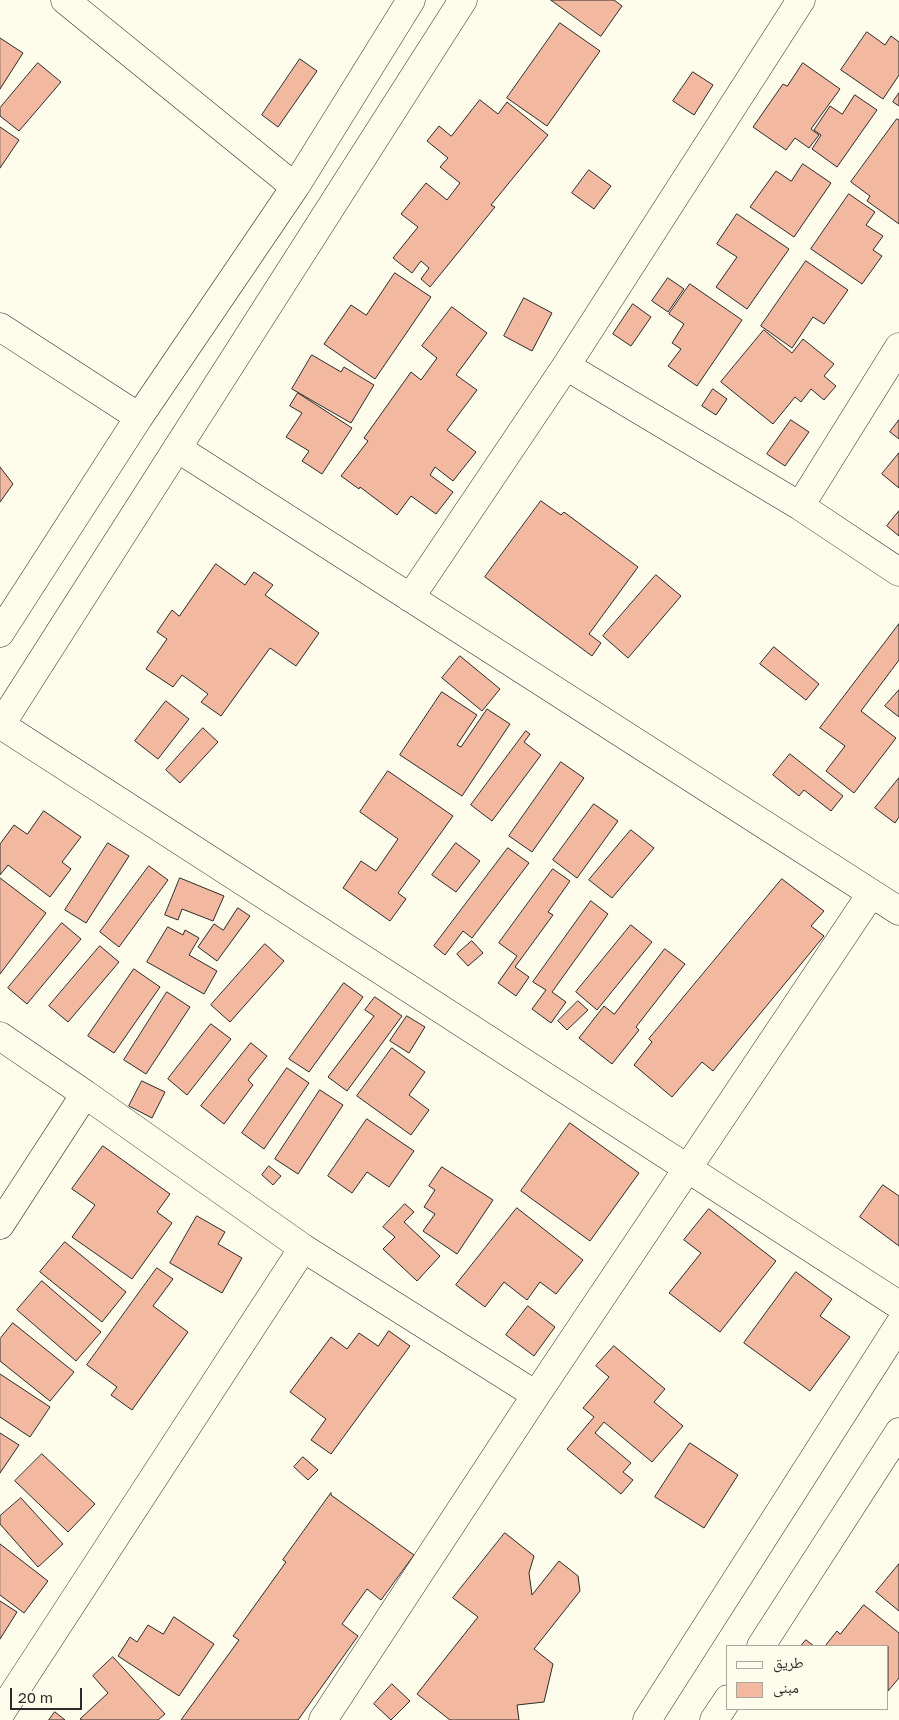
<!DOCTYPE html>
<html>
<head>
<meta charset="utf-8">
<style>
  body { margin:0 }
  #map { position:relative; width:899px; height:1720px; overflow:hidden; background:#fdfbea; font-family:"Golos Text","Noto Naskh Arabic",sans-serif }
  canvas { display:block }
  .legend { position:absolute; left:726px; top:1645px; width:162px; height:65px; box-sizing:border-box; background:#fdfbea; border:1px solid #a9a89e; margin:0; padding:6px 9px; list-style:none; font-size:15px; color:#2b2b2b }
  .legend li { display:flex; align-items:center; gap:10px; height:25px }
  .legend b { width:25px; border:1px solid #a9a89e }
  .scale { position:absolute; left:10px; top:1688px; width:72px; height:22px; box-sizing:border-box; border:2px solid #2b2b2b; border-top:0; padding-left:6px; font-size:15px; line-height:18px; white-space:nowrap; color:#2b2b2b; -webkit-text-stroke:4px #fdfbea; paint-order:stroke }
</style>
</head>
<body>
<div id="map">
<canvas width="899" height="1720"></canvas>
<ul class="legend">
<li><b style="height:6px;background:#fdfbea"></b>طريق</li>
<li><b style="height:14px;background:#f2b8a0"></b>مبنى</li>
</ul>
<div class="scale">20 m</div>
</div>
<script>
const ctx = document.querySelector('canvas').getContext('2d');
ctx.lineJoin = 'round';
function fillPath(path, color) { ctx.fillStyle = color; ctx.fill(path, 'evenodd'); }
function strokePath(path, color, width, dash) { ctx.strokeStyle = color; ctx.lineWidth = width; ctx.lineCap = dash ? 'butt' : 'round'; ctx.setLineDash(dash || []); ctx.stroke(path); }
const building = new Path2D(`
  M551,0h63l8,6 -21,30z
  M560,23l40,28 -53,75 -40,-28z
  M867,32l18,13 6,-9 8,6v33l-16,24 -42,-29z
  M0,38l23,15 -23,36z
  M300,59l17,12 -39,56 -16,-12z
  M38,63l23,19 -42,49 -19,-15v-8z
  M803,63l37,26 -29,40 8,6 -10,13 -14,-10 -9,12 -33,-23 30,-43 4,2z
  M693,72l20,13 -19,30 -21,-14z
  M899,93v13l-6,-4z
  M855,95l22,15 -40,57 -25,-18 9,-14 -7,-5 16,-24 12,8z
  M480,100l18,14 9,-12 41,33 -57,70 4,2 -65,80 -9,-8 8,-11 -8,-7 -9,12 -19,-15 25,-31 -17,-13 25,-31 21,17 13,-17 -20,-16 8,-9 -21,-17 12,-15 12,10z
  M897,119l2,1v104l-32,-23 3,-5 -19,-14z
  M0,127l19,13 -19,28z
  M803,164l28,19 -37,54 -44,-30 26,-36 15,10z
  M589,170l22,16 -17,23 -22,-16z
  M849,194l26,18 -9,13 17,11 -10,14 9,6 -20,28 -51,-35z
  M737,214l52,35 -42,60 -31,-22 21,-30 -20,-13z
  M806,261l42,29 -24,34 -11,-7 -21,31 -31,-22z
  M395,273l36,24 -56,82 -51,-35 27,-39 15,10z
  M668,278l16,11 -16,23 -16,-11z
  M690,284l52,36 -45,66 -29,-20 13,-17 -9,-6 12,-19 -15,-10z
  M524,298l28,15 -20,38 -28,-15z
  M633,304l18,13 -20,29 -18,-12z
  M452,307l35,26 -31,42 21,15 -30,40 29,22 -23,29 -18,-14 -5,8 23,17 -17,22 -25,-18 -14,19 -37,-28 -1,2 -18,-13 27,-35 -4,-3 47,-66 10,8 16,-22 -15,-12z
  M764,330l28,23 11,-14 31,25 -10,12 12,10 -12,14 -13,-11 -10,13 -6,-5 -22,27 -52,-42z
  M312,355l29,17 3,-5 30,18 -23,38 -59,-34z
  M713,389l14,10 -11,16 -14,-9z
  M298,393l54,35 -30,46 -20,-13 7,-10 -23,-14 16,-24 -12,-7z
  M791,420l18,12 -24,34 -18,-12z
  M899,420v19l-9,-7z
  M899,453v35l-17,-14z
  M0,467l13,17 -13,18z
  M541,501l20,14 3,-3 74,55 -49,67 12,9 -9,13 -107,-79z
  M899,511v25l-12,-10z
  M216,564l29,21 9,-13 19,13 -8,10 54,38 -23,33 -26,-18 -49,68 -20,-14 7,-8 -26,-19 -9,12 -27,-18 21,-30 -10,-7 15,-22 7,6z
  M656,575l25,21 -53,62 -25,-22z
  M899,624v36l-38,51 35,27 -42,55 -28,-22 19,-25 -25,-18z
  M774,647l45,37 -13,16 -46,-36z
  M460,656l40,33 -18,22 -40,-33z
  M899,690v27l-14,-11z
  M442,692l35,23 -20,30 4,2 26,-38 23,15 -48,72 -62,-41z
  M166,701l23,18 -31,40 -23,-18z
  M203,728l15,14 -38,41 -14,-13z
  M526,731l4,3 -6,8 17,13 -49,66 -21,-16z
  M790,754l53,42 -12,15 -27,-21 -5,6 -26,-21z
  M561,762l23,16 -52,74 -23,-16z
  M388,771l65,45 -55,77 8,6 -16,22 -47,-33 18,-27 15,10 22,-32 -38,-27z
  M899,778v39l-4,6 -20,-15z
  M594,804l24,17 -41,57 -24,-18z
  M44,811l37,26 -19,25 9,7 -21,28 -42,-32 -8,10v-31l14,-19 13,9z
  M631,830l23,18 -42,50 -23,-18z
  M108,843l21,13 -43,67 -21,-13z
  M456,843l24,18 -24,31 -24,-17z
  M508,848l21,15 -57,75 -9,-7 -18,24 -11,-9z
  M149,866l19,14 -49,67 -19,-15z
  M553,869l17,12 -22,31 5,3 -38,52 14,10 -13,19 -18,-13 19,-27 -18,-13z
  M0,878l46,35 -46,61z
  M180,878l44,18 -11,25 -31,-12 -4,11 -13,-5z
  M782,879l42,32 -13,15 13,10 -111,135 -11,-9 -30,35 -38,-32 18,-23 -3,-3z
  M591,901l17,13 -56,78 14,10 -15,21 -19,-14 14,-19 -13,-8z
  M238,908l12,8 -33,45 -19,-14 16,-23 9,6z
  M62,923l19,16 -54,65 -19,-16z
  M631,925l21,17 -55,68 -21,-18z
  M168,927l15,8 2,-5 14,8 -10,17 28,16 -13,23 -57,-32z
  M472,941l11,12 -15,13 -11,-12z
  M265,944l19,17 -54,61 -19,-17z
  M100,946l19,16 -51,60 -19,-16z
  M665,949l20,15 -49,63 3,3 -27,34 -33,-26 25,-32 10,8z
  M134,969l26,18 -46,66 -26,-17z
  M344,983l19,14 -54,75 -20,-13z
  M167,992l23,15 -44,67 -22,-14z
  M375,997l27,19 -55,75 -19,-14 46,-61 -9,-6z
  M578,1001l10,9 -21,20 -9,-9z
  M407,1016l18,11 -16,26 -19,-12z
  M211,1024l20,15 -44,56 -19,-16z
  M251,1043l16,13 -19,24 5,5 -29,39 -23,-18z
  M392,1048l33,24 -16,23 20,15 -18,25 -54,-39z
  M287,1068l22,15 -45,66 -22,-16z
  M142,1081l23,11 -13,26 -23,-12z
  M320,1090l23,15 -45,69 -23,-15z
  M367,1119l47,32 -25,36 -22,-15 -15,21 -24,-17z
  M570,1123l69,50 -49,68 -69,-50z
  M103,1146l67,48 -13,18 15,11 -40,56 -60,-42 23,-32 -23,-16z
  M269,1166l12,10 -8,9 -11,-10z
  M442,1167l51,33 -36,54 -34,-23 12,-17 -11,-7 11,-17 -6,-4z
  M883,1185l16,11v50l-39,-29z
  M405,1204l9,8 -10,10 36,34 -23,25 -34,-32 12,-12 -12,-10z
  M517,1208l66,52 -27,34 -16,-12 -13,18 -23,-18 -19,25 -29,-22z
  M709,1209l67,52 -56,71 -51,-39 32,-40 -17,-13z
  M197,1216l28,16 -7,12 24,14 -20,35 -52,-30z
  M65,1242l61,50 -24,30 -62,-50z
  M157,1268l16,11 -20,27 35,26 -56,78 -21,-15 6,-8 -30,-22z
  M796,1272l36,27 -12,17 30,21 -40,54 -66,-48z
  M42,1281l59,51 -25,29 -59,-51z
  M528,1306l27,21 -21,29 -28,-21z
  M13,1323l61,49 -24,29 -50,-40v-22z
  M389,1331l21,15 -79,108 -20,-14 15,-21 -36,-27 41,-55 16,12 12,-16 19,13z
  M614,1346l51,43 -11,13 29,24 -31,36 -48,-40 -9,11 36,30 -8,9 10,8 -12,14 -54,-45 27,-32 -11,-9 26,-31 -13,-11z
  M0,1374l50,33 -20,30 -30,-20z
  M0,1433l19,12 -19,28z
  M690,1443l48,32 -34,53 -49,-31z
  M42,1454l53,50 -27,28 -53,-51z
  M303,1457l15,13 -10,10 -14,-13z
  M331,1493v2l83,60 -33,45 -14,-11 -25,35 16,12 -60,84h-117l58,-80 -6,-4 53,-74 -3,-2z
  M21,1498l42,46 -25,23 -38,-43v-8z
  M505,1533l29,23 -5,17 3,22 27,-34 19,15 2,15 -46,58 19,15 -9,38 -27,3 2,15h-69l-33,-26 61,-77 -25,-19z
  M0,1544l48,37 -24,32 -24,-18z
  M899,1564v47l-23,-19z
  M0,1601l17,11 -17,27z
  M864,1605l35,28v45l-11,13v-45h-63l12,-15 3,3z
  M174,1617l40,27 -35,52 -61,-40 12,-19 7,5 11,-17 15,9z
  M806,1640l8,6h-13z
  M113,1657l52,57 -7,6h-76l-2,-1 28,-26 -15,-17z
  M392,1684l18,17 -19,19 -17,-16z
  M55,1712l10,8h-16z`);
fillPath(building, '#f2b8a0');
strokePath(building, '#2b2b2b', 1);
const minor = new Path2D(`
  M65,0l230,187
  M0,327l139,90
  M566,366l234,140 99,66
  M177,448l722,463
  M800,506l99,-159
  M410,598l156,-232 235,-366
  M0,633l139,-216 156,-230 116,-187
  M1,725l898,580
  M0,726l463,-726
  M0,1036l85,58
  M0,1225l85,-131 218,154 233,147
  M761,1646l138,-214
  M0,1714l303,-466
  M323,1720l213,-325 335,-501
  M647,1720l252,-395
  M714,1720l14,-21`);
strokePath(minor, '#2b2b2b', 29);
strokePath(minor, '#fdfbea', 28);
</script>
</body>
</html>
